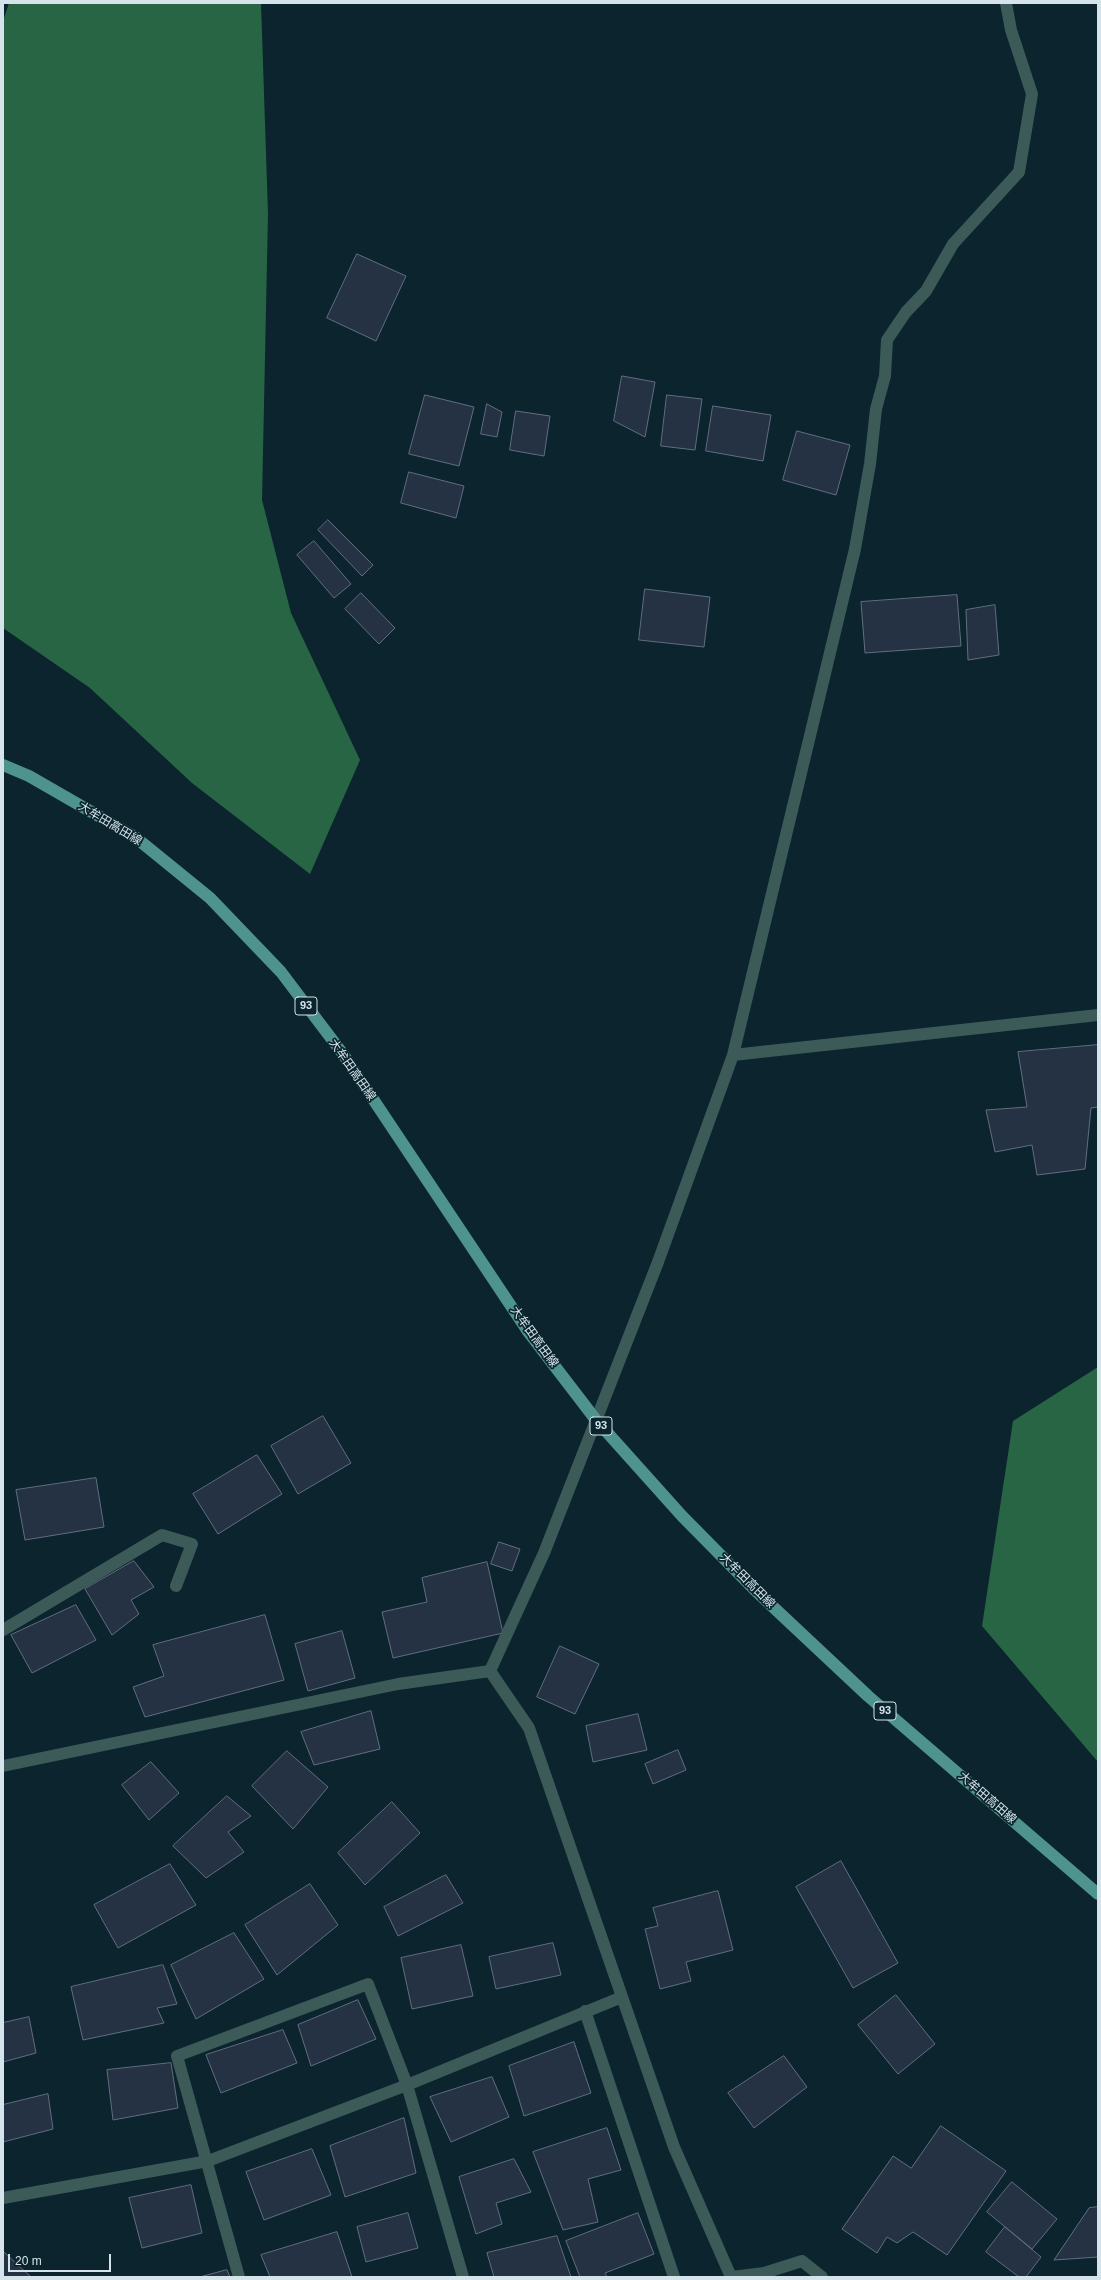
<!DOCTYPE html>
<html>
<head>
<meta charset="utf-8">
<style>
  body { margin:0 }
  #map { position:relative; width:1101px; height:2280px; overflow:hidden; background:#0b242d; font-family:Arial,sans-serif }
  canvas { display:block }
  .frame { position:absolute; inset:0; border:4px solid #d5e4ea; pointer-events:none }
  .scale { position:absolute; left:8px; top:2254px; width:103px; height:18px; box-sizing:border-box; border:2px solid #d5e4ea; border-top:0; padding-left:5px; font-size:12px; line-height:14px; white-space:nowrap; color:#d5e4ea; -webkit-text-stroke:3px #0b242d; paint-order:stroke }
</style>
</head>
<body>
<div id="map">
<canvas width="1101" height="2280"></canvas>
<div class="frame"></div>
<div class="scale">20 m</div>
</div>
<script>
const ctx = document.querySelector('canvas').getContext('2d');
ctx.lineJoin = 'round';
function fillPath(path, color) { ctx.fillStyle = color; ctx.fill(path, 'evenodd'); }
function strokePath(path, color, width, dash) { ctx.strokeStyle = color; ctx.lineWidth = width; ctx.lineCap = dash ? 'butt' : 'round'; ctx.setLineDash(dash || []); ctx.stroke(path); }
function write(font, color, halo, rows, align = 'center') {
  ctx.font = font + ' Arial,"Noto Sans JP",sans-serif'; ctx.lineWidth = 3.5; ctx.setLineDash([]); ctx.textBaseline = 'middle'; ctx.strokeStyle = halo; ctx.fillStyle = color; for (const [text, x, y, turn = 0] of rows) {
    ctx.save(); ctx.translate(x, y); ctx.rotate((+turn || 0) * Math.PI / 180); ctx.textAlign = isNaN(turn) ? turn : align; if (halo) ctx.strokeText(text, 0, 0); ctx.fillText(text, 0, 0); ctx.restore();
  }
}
fillPath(new Path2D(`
  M9,3h252l7,211 -6,286 29,113 69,147 -50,114 -118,-91 -102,-95 -87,-60v-607z
  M1098,1367v395l-116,-136 31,-205z`), '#286545');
const building = new Path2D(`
  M357,254l49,22 -30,65 -49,-23z
  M622,376l33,6 -10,55 -31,-16z
  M425,395l49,12 -15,59 -50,-12z
  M667,395l35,4 -7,51 -34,-4z
  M487,404l15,8 -5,25 -16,-3z
  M713,406l58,9 -8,46 -57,-10z
  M516,411l34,5 -6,40 -34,-6z
  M797,431l53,14 -14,50 -53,-15z
  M409,472l55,14 -8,32 -55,-15z
  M328,520l45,45 -11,11 -44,-46z
  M314,541l37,43 -17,14 -37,-43z
  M645,589l65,8 -6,50 -65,-7z
  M361,593l34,35 -16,16 -34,-35z
  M957,595l4,51 -96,7 -4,-51z
  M995,605l4,50 -31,5 -2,-50z
  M1098,1045v62l-7,1 -6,61 -48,6 -5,-30 -37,7 -9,-42 41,-3 -9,-55z
  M323,1416l28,47 -53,31 -27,-48z
  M257,1455l25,39 -64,40 -25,-40z
  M96,1478l8,49 -79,13 -9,-50z
  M499,1542l21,7 -8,22 -21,-7z
  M134,1561l20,26 -23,13 8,14 -27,21 -27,-46z
  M487,1562l16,71 -110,25 -11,-46 45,-10 -5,-24z
  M76,1605l20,35 -64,33 -21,-38z
  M265,1615l19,65 -139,37 -12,-30 31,-11 -11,-31z
  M342,1631l13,47 -47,13 -13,-47z
  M560,1646l39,18 -24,50 -38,-17z
  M371,1711l9,38 -66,16 -13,-33z
  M638,1714l9,36 -54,12 -7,-36z
  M678,1750l8,20 -33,14 -8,-20z
  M287,1751l41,36 -35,42 -41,-43z
  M151,1762l28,31 -30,27 -27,-35z
  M227,1796l24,20 -23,16 16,20 -38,26 -33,-32z
  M392,1802l28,31 -55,52 -27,-32z
  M841,1861l57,102 -45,25 -57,-101z
  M170,1864l26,41 -78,43 -24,-43z
  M446,1875l17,28 -65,33 -14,-29z
  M310,1884l28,41 -61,50 -32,-50z
  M718,1891l15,59 -47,12 5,19 -31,8 -15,-60 13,-3 -5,-18z
  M234,1933l30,46 -68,40 -25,-54z
  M553,1943l8,32 -65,14 -7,-32z
  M461,1945l12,51 -61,13 -11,-51z
  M163,1965l14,39 -20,4 7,15 -81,17 -12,-53z
  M896,1995l39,49 -37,30 -40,-49z
  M358,2000l18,39 -65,27 -13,-41z
  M29,2017l7,36 -33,9v-39z
  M283,2030l14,33 -76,30 -15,-38z
  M574,2042l17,51 -67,23 -15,-50z
  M784,2056l23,31 -53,41 -26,-35z
  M171,2063l7,45 -65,12 -6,-50z
  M492,2077l17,40 -58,25 -21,-45z
  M48,2094l5,35 -50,13v-37z
  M404,2118l12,55 -71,24 -15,-51z
  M941,2126l65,45 -59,84 -34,-23 -16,11 -10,-6 -10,16 -35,-24 51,-73 18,12z
  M607,2128l14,42 -33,9 10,43 -35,8 -30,-78z
  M312,2149l19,46 -67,25 -18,-48z
  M514,2159l17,33 -35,11 6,21 -26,10 -17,-57z
  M1012,2182l45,37 -25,30 -45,-37z
  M191,2185l11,48 -60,15 -13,-50z
  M1098,2207v50l-44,3 35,-52z
  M408,2213l10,35 -52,14 -9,-35z
  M638,2213l16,41 -49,19 2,4h-27l-14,-36z
  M1005,2227l36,30 -15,20h-7l-33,-25z
  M337,2232l15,45h-82l-9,-22z
  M557,2236l14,41h-77l-7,-24z
  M4,2252l27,25h-28z
  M227,2270l3,7h-30z`);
fillPath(building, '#253243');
strokePath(building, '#606e82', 1);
strokePath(new Path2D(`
  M733,1055l365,-40
  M3,1630l159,-95 30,9 -16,42
  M490,1671l54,-118 114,-291 75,-207 122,-506 15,-85 6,-55 9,-33 2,-36 19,-28 20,-21 27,-47 66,-72 13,-78 -21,-64 -5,-27
  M490,1671l39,57 145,419 57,130
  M3,1766l395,-82 92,-13
  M585,2011l89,266
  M3,2198l205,-37 199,-76 215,-88
  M239,2277l-62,-221 191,-72 39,101 56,192
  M732,2277l32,-4 38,-12 20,16`), '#3b5a58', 12);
strokePath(new Path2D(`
  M3,765l26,11 106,61 75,61 71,74 62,82 184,276 69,90 86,96 73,74 113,106 230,198`), '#4f938f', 12);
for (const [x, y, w] of [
  [306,1006,22],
  [601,1426,22],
  [885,1711,22]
]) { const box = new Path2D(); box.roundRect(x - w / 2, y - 9, w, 18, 3); ctx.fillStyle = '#0b242d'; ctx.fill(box); strokePath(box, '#d5e4ea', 1); }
write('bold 11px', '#d5e4ea', null, [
  ["93",306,1006],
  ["93",601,1426],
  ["93",885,1711]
]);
write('12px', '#d5e4ea', '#0b242d', [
  ["大牟田高田線",110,824,31],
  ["大牟田高田線",352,1070,55],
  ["大牟田高田線",534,1337,54],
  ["大牟田高田線",747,1581,45],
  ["大牟田高田線",987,1798,41]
]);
</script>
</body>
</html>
